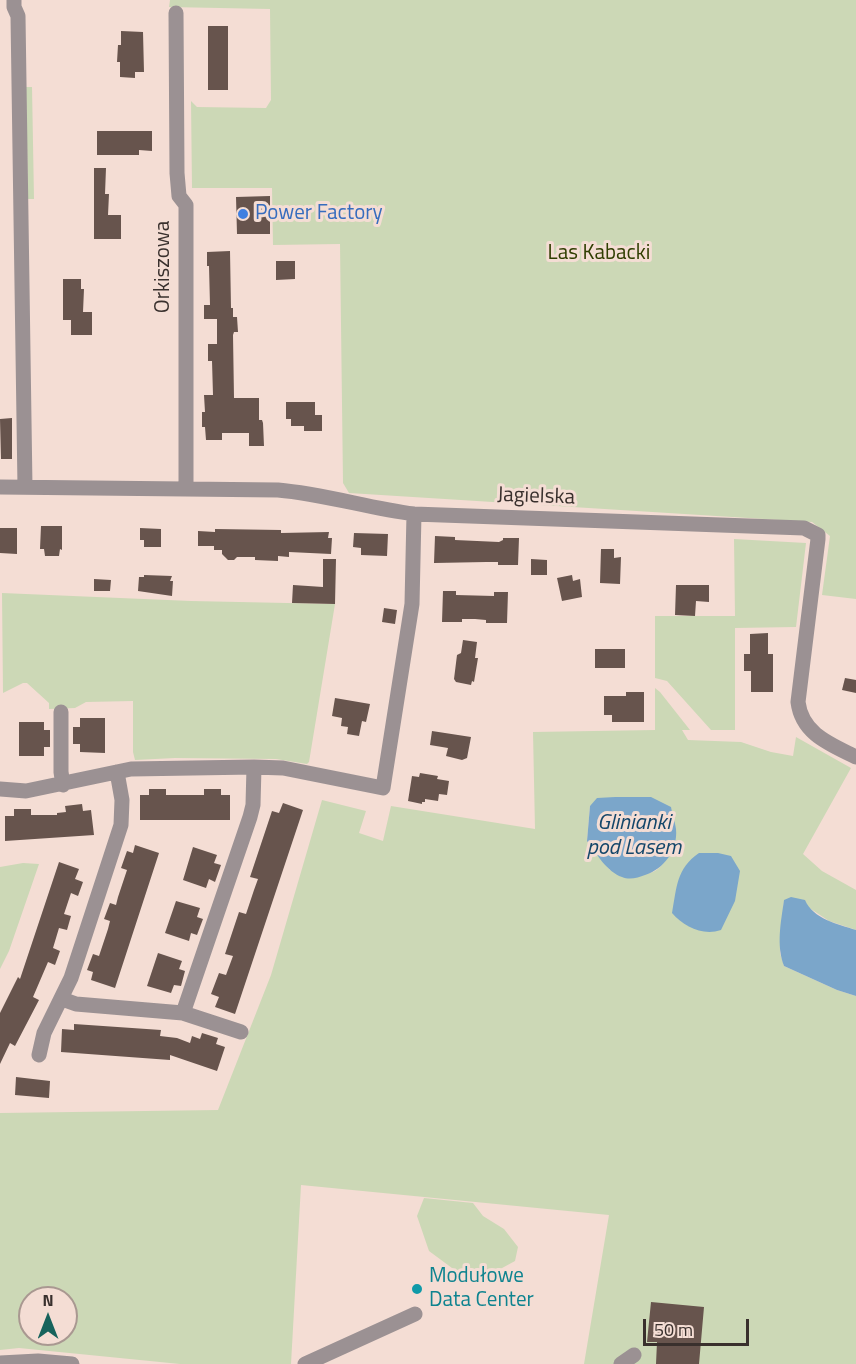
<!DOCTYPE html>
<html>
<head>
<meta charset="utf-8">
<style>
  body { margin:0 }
  #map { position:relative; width:856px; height:1364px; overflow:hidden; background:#f4ddd4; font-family:"Titillium Web",sans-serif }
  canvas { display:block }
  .north { position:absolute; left:18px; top:1286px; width:60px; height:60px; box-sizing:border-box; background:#f4ddd4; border:2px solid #a99891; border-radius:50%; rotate:0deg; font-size:16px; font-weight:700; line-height:24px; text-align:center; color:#39302d }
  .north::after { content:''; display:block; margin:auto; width:21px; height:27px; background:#17635c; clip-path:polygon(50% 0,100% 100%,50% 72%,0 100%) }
  .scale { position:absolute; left:643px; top:1319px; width:106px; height:27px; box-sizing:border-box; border:3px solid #39302d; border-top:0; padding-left:8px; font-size:18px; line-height:21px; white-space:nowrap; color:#39302d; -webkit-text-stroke:4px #f4ddd4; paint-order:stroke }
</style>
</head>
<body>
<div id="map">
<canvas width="856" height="1364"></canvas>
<div class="north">N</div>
<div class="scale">50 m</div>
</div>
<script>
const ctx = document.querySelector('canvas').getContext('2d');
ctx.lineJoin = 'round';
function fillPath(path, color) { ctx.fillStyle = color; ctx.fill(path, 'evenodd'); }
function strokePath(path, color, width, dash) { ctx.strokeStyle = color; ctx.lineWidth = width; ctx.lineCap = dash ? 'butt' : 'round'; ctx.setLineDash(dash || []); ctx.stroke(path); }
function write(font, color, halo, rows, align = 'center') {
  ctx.font = font + ' "Titillium Web",sans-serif'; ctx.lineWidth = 6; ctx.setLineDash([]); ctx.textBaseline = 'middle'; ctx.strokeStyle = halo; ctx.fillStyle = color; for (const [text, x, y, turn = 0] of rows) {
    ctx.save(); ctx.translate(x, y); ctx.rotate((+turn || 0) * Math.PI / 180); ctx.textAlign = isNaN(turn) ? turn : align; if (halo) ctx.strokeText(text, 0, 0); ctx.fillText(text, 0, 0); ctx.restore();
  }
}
fillPath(new Path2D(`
  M170,0h686v599l-34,-4 8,-59 -18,-14 -463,-29 -6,-10 -3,-239 -67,1 -1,-57h-80l-1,-87 6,6 69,1 5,-8 -1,-91 -101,-2z
  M26,87h6l2,112h-6z
  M734,539l72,4 -10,84 -61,1v102h-24l-44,-49 -12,-3v-62h80z
  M2,593l189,8 144,3 -26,158 -2,2 -31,-5 -101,-1 -40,2 -2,-8v-51l-47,1 -11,6 -26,1v-6l-22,-20h-4l-20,10z
  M655,688l5,4 30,38h-8l6,10 53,2 30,10 22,4 3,-19 55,31 -48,86 19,17 34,19v40l-27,-9 -21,-14 -24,-7 -4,53 4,13 53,24 19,6v368h-272l25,-149 -308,-30 -10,179h-111l-161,-16 -19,2v-237l218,-3 53,-135 51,-175 44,11 -7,22 24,8 8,-35 144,23 -2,-97 122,-2zM615,797l59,48c-18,37 -27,30 -64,25l-23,-29 3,-35zM30,1298h36v36h-36z
  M23,863l16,1 -30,87 -9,18v-102z
  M424,1198l49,5 10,13 21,13 14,18 -3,14 -35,19 -24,-9 -27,-20 -12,-35z`), '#ccd8b6');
fillPath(new Path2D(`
  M615,797h36l20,10c1,7 4,15 5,22 2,21 -12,40 -31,46 -7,3 -16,5 -23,2 -15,-5 -26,-24 -35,-36l3,-35 7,-8z
  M699,853h19l13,3 9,15 -5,30 -14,29c-18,6 -37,-3 -49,-17 5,-26 4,-44 27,-60z
  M791,897l14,3c8,19 33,24 51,30v66l-19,-6 -53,-24c-8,-21 -3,-44 0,-66z`), '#7ba6ca');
fillPath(new Path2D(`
  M208,26h20v64h-20z
  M121,31l22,1 1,40h-9v6l-15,-1v-15h-3l1,-17h3z
  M97,131h55v20l-13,-1v5h-42z
  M94,168h12l-1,26h4l-1,21h13v24h-27z
  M270,196v38h-33l-1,-37z
  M230,251l1,57h2v9h4l1,15h-4l-1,3 1,63h25v22h3l1,3 1,23h-15v-13h-27v7h-16l-1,-13h-3v-15h3l-1,-17h9l-1,-34h-4v-17h9v-25h-13v-14h6l-1,-39h-2v-14z
  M276,261h19v18l-19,1z
  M63,279h18v10h3l-1,23h9v23h-21v-15h-8z
  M286,402h29v13h7v16h-18v-5h-13v-7h-5z
  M12,418v41h-11l-1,-40z
  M41,526h21v24l-2,-1 -1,7h-14l-1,-7h-4z
  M0,528h17v26l-17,-1z
  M140,528l21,1v18h-17v-7h-4z
  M215,529l66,1v3l48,-1 -1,6h4l-1,16 -42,-2v5l-11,-1v5l-23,-1v-3h-18l-3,3h-6l-6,-6v-4h-8v-4h-16v-15l17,1z
  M354,533l34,1 -1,22 -26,-1v-7l-8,-1z
  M435,536l20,1v3l44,2 4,-2v-2h16l-1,27h-20v-3h-12l-52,1z
  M601,549h13v9l7,-1 -1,27 -20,-1z
  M323,559h13l-1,45 -43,-1 1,-18 30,2z
  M531,559l16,1v15h-16z
  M144,575l28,1 -2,5h3l-1,15 -34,-5 1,-14h5z
  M572,575l1,6 7,-2 2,18 -20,4 -5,-23z
  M94,579l17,1 -1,11h-16z
  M676,585h33v17l-13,-1 -1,15 -20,-1z
  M443,591h13v4l38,1v-4h14l-1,31h-21v-3l-11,-1h-13v3h-20z
  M384,608l13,2 -2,14 -13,-2z
  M768,633v21h5v38h-22v-21h-7v-17h6v-20z
  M463,640l14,2 -2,16h3l-4,24 -2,-1 -1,4 -15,-3 -2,-3 3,-24 4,-2z
  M595,649h30v19h-30z
  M845,678l11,2v13l-14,-3z
  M626,692h18v30h-32v-7h-8v-19h22z
  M335,698l35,6 -4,18 -4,-1 -3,15 -12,-2 1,-7 -7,-1 1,-8 -10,-2z
  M80,718h25v35l-25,-1v-8h-7v-17h7z
  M19,722h25v8h6v17h-6v9h-25z
  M432,731l39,6 -4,21 -5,2 -16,-4 2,-8 -18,-3z
  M420,773l18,3 -1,3 12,2 -2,14 -8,-1 -1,7 -13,-2v3h-3v2l-14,-3 4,-25 7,1z
  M149,789h17v6h38v-6h17v6h9v25h-90v-25h9z
  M283,803l20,7 -68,204 -20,-7 4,-10 -8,-3 8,-21 7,2 7,-19 -8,-2 14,-42 7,2 8,-24 4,-11 -8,-2 22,-66 7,2z
  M82,804l1,7 8,-1 3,25 -89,6v-25h9v-7h17v6h26v-2l9,-1 -1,-6z
  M135,845l24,8 -44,135 -24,-8 2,-8 -6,-2 6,-16 6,2 9,-27 2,-8 -6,-2 6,-16 6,2 2,-8 9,-27 -6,-2 6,-17 6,2z
  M193,847l24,8 -3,8 7,2 -6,17 -6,-3 -3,9 -23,-8z
  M59,862l20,7 -4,10 8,3 -5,14 -7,-3 -7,21 7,2 -4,14 -8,-2 -6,20 7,3 -5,14 -7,-3 -15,35 6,3 -24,46 -5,-3 -10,21v-51l18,-36 2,2z
  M176,901l24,7 -3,9 6,2 -6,16 -6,-2 -2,8 -24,-8z
  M158,953l24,8 -3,8 6,2 -4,15 -7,-1 -3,8 -24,-7z
  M74,1024l87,6 -1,6 17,2 13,5 2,-7 8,3 2,-6 16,5 -2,6 9,3 -8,24 -47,-16v5l-109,-8 1,-23 12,1z
  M16,1077l34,4 -1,17 -34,-3z
  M651,1302l53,5 -5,57h-43l1,-22h-10z`), '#67544d');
strokePath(new Path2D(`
  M14,0v7l4,9 7,471
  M176,13l1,160 2,23 7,9v283
  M0,487l278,3c46,4 90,18 136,24l390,14 14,7v4l-20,163c4,32 32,42 58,55
  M61,712v60l2,13
  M0,789l26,2 105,-22 123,-2 29,1 100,20 29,-184 2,-90
  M62,999l14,5 107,9 58,19
  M183,1013l67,-196 3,-12 1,-38
  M39,1055l5,-22 27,-55 50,-153 1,-25 -5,-28
  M0,1363l38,-2 34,3
  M305,1364l110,-50
  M621,1364l13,-9`), '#9b9193', 15);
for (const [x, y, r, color] of [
  [243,214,6,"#3f7fe0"],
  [417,1289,6,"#0f9aa8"]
]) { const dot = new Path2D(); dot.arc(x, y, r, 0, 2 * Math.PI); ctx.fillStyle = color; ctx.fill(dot); strokePath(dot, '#f4ddd4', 2); }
write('21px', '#366cbe', '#f4ddd4', [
  ["Power Factory",255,214]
], 'left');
write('21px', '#303e02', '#f4ddd4', [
  ["Las Kabacki",599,254]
]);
write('21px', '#39302d', '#f4ddd4', [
  ["Orkiszowa",164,267,-90],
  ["Jagielska",536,497,2]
]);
write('21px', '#0d838f', '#f4ddd4', [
  ["Modułowe",429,1277],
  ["Data Center",429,1301]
], 'left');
write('italic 22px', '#14466a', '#f4ddd4', [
  ["Glinianki",634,824],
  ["pod Lasem",634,849]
]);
</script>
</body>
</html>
